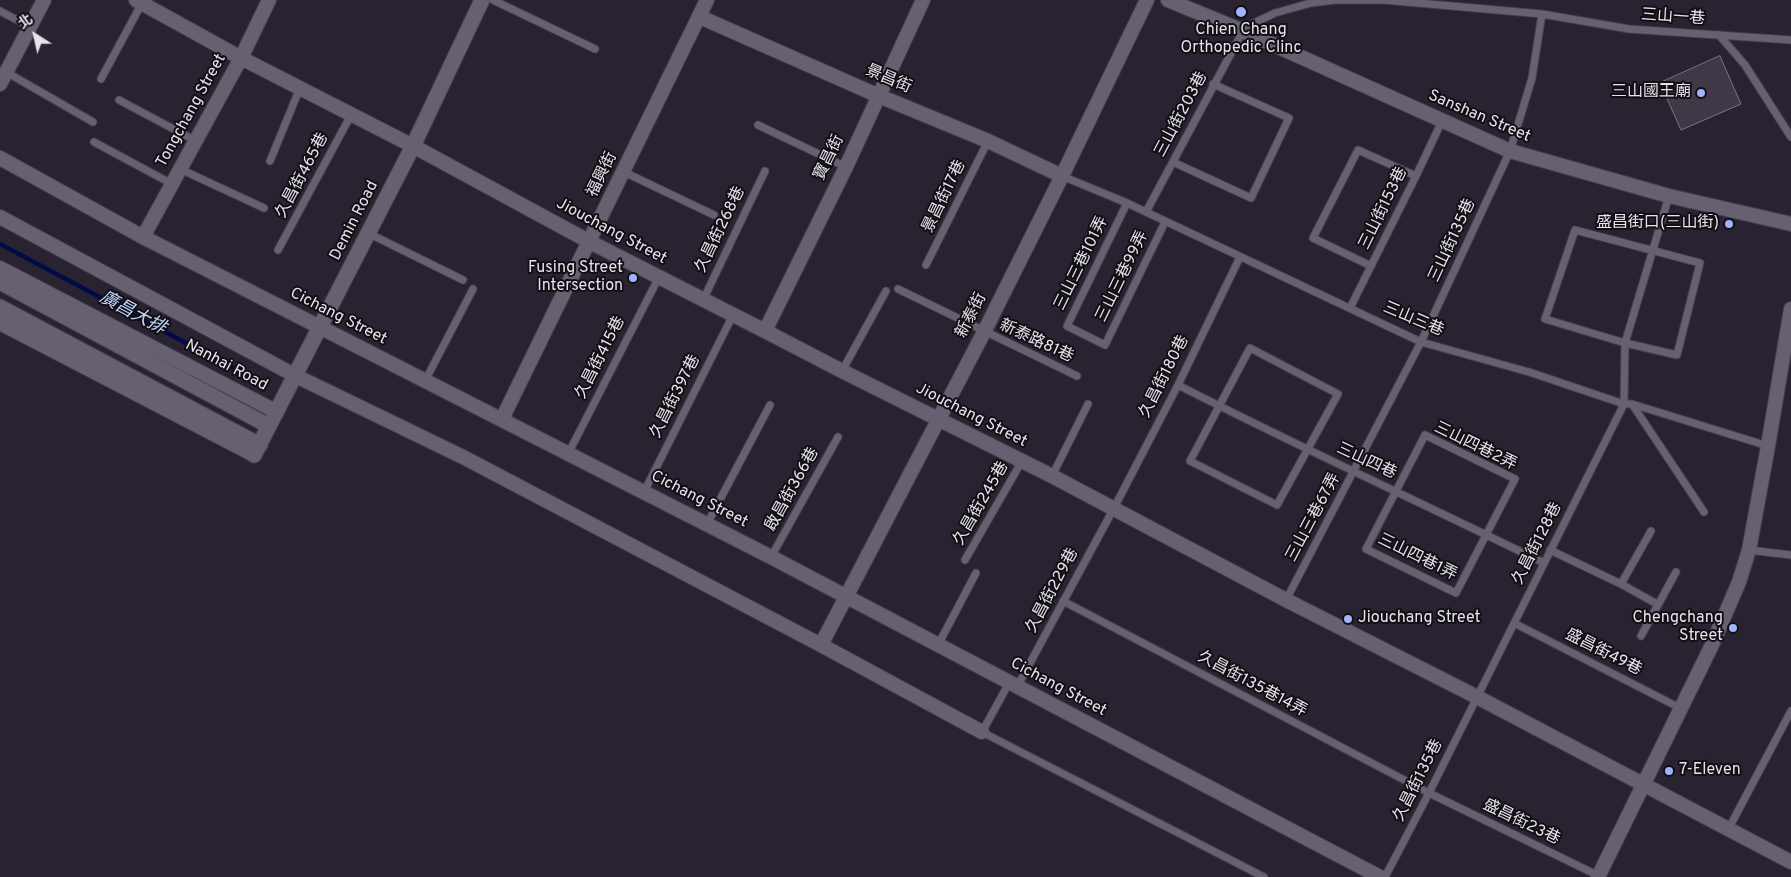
<!DOCTYPE html>
<html>
<head>
<meta charset="utf-8">
<style>
  body { margin:0 }
  #map { position:relative; width:1791px; height:877px; overflow:hidden; background:#292331; font-family:Overpass,"Noto Sans TC",sans-serif }
  canvas { display:block }
  .north { position:absolute; left:10px; top:10px; width:50px; height:50px; -webkit-text-stroke:4px #110e14; paint-order:stroke; rotate:325deg; font-size:14px; font-weight:700; line-height:20px; text-align:center; color:#e6e2eb }
  .north::after { content:''; display:block; margin:auto; width:18px; height:22px; background:#e6e2eb; clip-path:polygon(50% 0,100% 100%,50% 72%,0 100%) }
</style>
</head>
<body>
<div id="map">
<canvas width="1791" height="877"></canvas>
<div class="north">北</div>
</div>
<script>
const ctx = document.querySelector('canvas').getContext('2d');
ctx.lineJoin = 'round';
function strokePath(path, color, width, dash) { ctx.strokeStyle = color; ctx.lineWidth = width; ctx.lineCap = dash ? 'butt' : 'round'; ctx.setLineDash(dash || []); ctx.stroke(path); }
function fillPath(path, color) { ctx.fillStyle = color; ctx.fill(path, 'evenodd'); }
function write(font, color, halo, rows, align = 'center') {
  ctx.font = font + ' Overpass,"Noto Sans TC",sans-serif'; ctx.lineWidth = 4; ctx.setLineDash([]); ctx.textBaseline = 'middle'; ctx.strokeStyle = halo; ctx.fillStyle = color; for (const [text, x, y, turn = 0] of rows) {
    ctx.save(); ctx.translate(x, y); ctx.rotate((+turn || 0) * Math.PI / 180); ctx.textAlign = isNaN(turn) ? turn : align; if (halo) ctx.strokeText(text, 0, 0); ctx.fillText(text, 0, 0); ctx.restore();
  }
}
strokePath(new Path2D(`
  M0,244l263,140`), '#000b47', 4.5);
const building = new Path2D(`
  M1720,56l21,48 -60,26 -21,-47z`);
fillPath(building, '#3f3847');
strokePath(building, '#7b7484', 1);
const service = new Path2D(`
  M493,0l102,49
  M0,11l30,16
  M1719,35l26,30 46,72
  M6,72l87,50
  M101,79l41,-76
  M119,100l77,41
  M758,125l88,42
  M94,142l78,42
  M270,161l30,-73
  M1173,162l78,36 38,-80 -76,-34
  M180,169l84,39
  M624,172l90,43
  M1062,176l65,27 294,139 108,30 95,32h8l136,42
  M1127,203l-60,123 38,19 60,-123
  M1146,212l97,-181 11,-8 21,-10 36,-10 24,-3h49l158,14 87,15 162,11
  M1575,230l125,33 -23,92 -52,-12 -80,-24z
  M368,233l95,47
  M278,250l73,-135
  M926,265l62,-124
  M1371,266l-58,-28 45,-88 58,26
  M898,289l179,87
  M703,300l62,-129
  M1350,308l66,-132 26,-55
  M1250,348l88,46 -61,111 -87,-44z
  M842,371l44,-80
  M425,381l48,-92
  M1178,385c121,62 244,118 366,178
  M1632,404l72,108
  M1425,435l90,44 -59,114 -90,-44z
  M569,452l90,-175
  M1052,476l36,-72
  M644,492l89,-177
  M707,524l63,-119
  M1550,550l71,34 36,20
  M1749,550l42,5
  M771,557l67,-120
  M965,560l57,-99
  M1621,584l30,-53
  M1286,600l135,-258 89,-191 22,-73 10,-64
  M1063,601l366,192 170,83
  M1514,623l166,85
  M1641,636l35,-64
  M938,645l38,-72
  M1009,683l-27,49 282,145
  M1017,687l97,-179 64,-123 62,-128
  M1729,828l62,-117
  M1385,877l44,-84 195,-389 1,-61 44,-147`);
const minor = new Path2D(`
  M136,0l105,58 172,88 177,96 175,89 77,40 210,105 234,124 191,97 314,165
  M1168,0l75,31 267,120 159,45 122,28
  M700,17l179,79 109,45 74,35
  M0,84l44,-84
  M0,158l143,79 628,320 609,320
  M0,217l296,159 167,81 358,188 161,87
  M143,237l98,-179 28,-58
  M0,268l277,144
  M0,323l254,132
  M765,331l81,-164 77,-167
  M502,419l205,-419
  M821,645l163,-313 78,-156 85,-176
  M1598,877l113,-230 28,-65 10,-32 19,-104 23,-137`);
const tertiary = new Path2D(`
  M0,282l269,144
  M0,307l260,138
  M254,455l159,-309 69,-146`);
strokePath(service, '#453f4b', 9);
strokePath(minor, '#453f4b', 16);
strokePath(tertiary, '#453f4b', 17);
strokePath(service, '#676070', 7);
strokePath(minor, '#676070', 14);
strokePath(tertiary, '#676070', 15);
for (const [x, y, r, color] of [
  [1241,12,6,"#a3b2fd"],
  [1701,93,5,"#a3b2fd"],
  [1729,224,5,"#a3b2fd"],
  [633,278,5,"#a3b2fd"],
  [1348,619,5,"#a3b2fd"],
  [1733,628,5,"#a3b2fd"],
  [1669,771,5,"#a3b2fd"]
]) { const dot = new Path2D(); dot.arc(x, y, r, 0, 2 * Math.PI); ctx.fillStyle = color; ctx.fill(dot); strokePath(dot, '#110e14', 2); }
write('16px', '#e6e2eb', '#110e14', [
  ["三山一巷",1673,18,4],
  ["景昌街",888,80,23],
  ["Tongchang Street",192,111,-61],
  ["三山街203巷",1182,115,-62],
  ["Sanshan Street",1479,117,23],
  ["寶昌街",830,158,-64],
  ["福興街",603,175,-64],
  ["久昌街465巷",303,176,-62],
  ["景昌街17巷",945,197,-64],
  ["三山街153巷",1384,209,-64],
  ["Demin Road",355,221,-63],
  ["久昌街268巷",721,230,-64],
  ["Jiouchang Street",611,232,28],
  ["三山街135巷",1453,241,-65],
  ["三山三巷101弄",1082,264,-64],
  ["三山三巷99弄",1123,277,-64],
  ["新泰街",972,316,-63],
  ["Cichang Street",338,317,27],
  ["三山三巷",1413,320,23],
  ["新泰路81巷",1036,342,25],
  ["久昌街415巷",601,358,-63],
  ["Nanhai Road",226,366,28],
  ["久昌街180巷",1165,377,-63],
  ["久昌街397巷",676,397,-63],
  ["Jiouchang Street",971,416,27],
  ["三山四巷2弄",1475,447,26],
  ["三山四巷",1366,462,25],
  ["啟昌街366巷",793,490,-61],
  ["Cichang Street",699,500,27],
  ["久昌街245巷",982,504,-60],
  ["三山三巷67弄",1314,518,-62],
  ["久昌街128巷",1538,544,-63],
  ["三山四巷1弄",1417,558,26],
  ["久昌街229巷",1053,591,-62],
  ["盛昌街49巷",1603,653,27],
  ["久昌街135巷14弄",1252,685,28],
  ["Cichang Street",1058,688,28],
  ["久昌街135巷",1419,781,-63],
  ["盛昌街23巷",1521,823,26]
]);
write('16px', '#e6e2eb', '#110e14', [
  ["Chien Chang",1241,31,"center"],
  ["Orthopedic Clinc",1241,49,"center"],
  ["三山國王廟",1691,93],
  ["盛昌街口(三山街)",1719,224],
  ["Fusing Street",623,269],
  ["Intersection",623,287],
  ["Jiouchang Street",1358,619,"left"],
  ["Chengchang",1723,619],
  ["Street",1723,637],
  ["7-Eleven",1679,771,"left"]
], 'right');
write('italic 18px', '#c0d6fc', '#110e14', [
  ["廣昌大排",132,314,28]
]);
</script>
</body>
</html>
